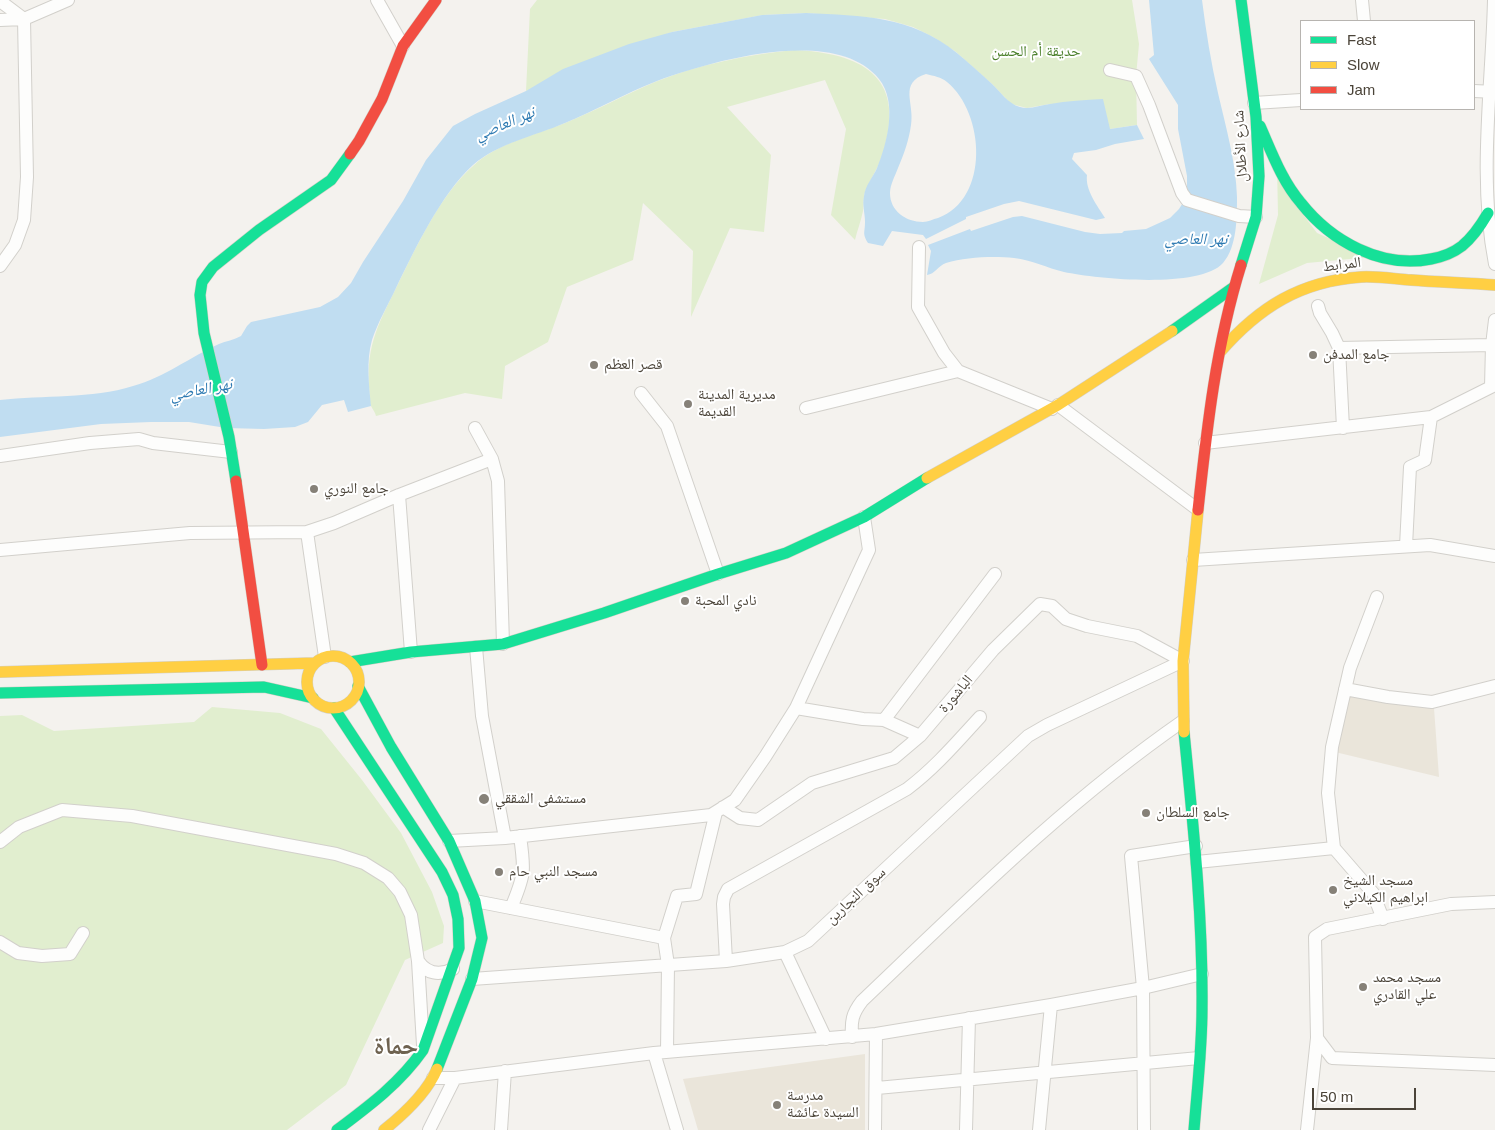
<!DOCTYPE html>
<html>
<head>
<meta charset="utf-8">
<style>
  body { margin:0 }
  #map { position:relative; width:1495px; height:1130px; overflow:hidden; background:#f4f2ee; font-family:Arial,sans-serif }
  canvas { display:block }
  .legend { position:absolute; left:1300px; top:20px; width:175px; height:90px; box-sizing:border-box; background:#fff; border:1px solid #b7b4b0; margin:0; padding:6px 9px; list-style:none; font-size:15px; color:#4b4439 }
  .legend li { display:flex; align-items:center; gap:10px; height:25px }
  .legend b { width:25px; border:1px solid #b7b4b0 }
  .scale { position:absolute; left:1312px; top:1088px; width:104px; height:22px; box-sizing:border-box; border:2px solid #4b4439; border-top:0; padding-left:6px; font-size:15px; line-height:18px; white-space:nowrap; color:#4b4439; -webkit-text-stroke:4px #fff; paint-order:stroke }
</style>
</head>
<body>
<div id="map">
<canvas width="1495" height="1130"></canvas>
<ul class="legend">
<li><b style="height:6px;background:#16e098"></b>Fast</li>
<li><b style="height:6px;background:#ffcf43"></b>Slow</li>
<li><b style="height:6px;background:#f24e42"></b>Jam</li>
</ul>
<div class="scale">50 m</div>
</div>
<script>
const ctx = document.querySelector('canvas').getContext('2d');
ctx.lineJoin = 'round';
function fillPath(path, color) { ctx.fillStyle = color; ctx.fill(path, 'evenodd'); }
function strokePath(path, color, width, dash) { ctx.strokeStyle = color; ctx.lineWidth = width; ctx.lineCap = dash ? 'butt' : 'round'; ctx.setLineDash(dash || []); ctx.stroke(path); }
function write(font, color, halo, rows, align = 'center') {
  ctx.font = font + ' Arial,"Noto Naskh Arabic",sans-serif'; ctx.lineWidth = 4; ctx.setLineDash([]); ctx.textBaseline = 'middle'; ctx.strokeStyle = halo; ctx.fillStyle = color; for (const [text, x, y, turn = 0] of rows) {
    ctx.save(); ctx.translate(x, y); ctx.rotate((+turn || 0) * Math.PI / 180); ctx.textAlign = isNaN(turn) ? turn : align; if (halo) ctx.strokeText(text, 0, 0); ctx.fillText(text, 0, 0); ctx.restore();
  }
}
fillPath(new Path2D(`
  M1348,693l86,15 5,69 -104,-25z
  M865,1054v76h-167l-15,-51z`), '#eae5da');
fillPath(new Path2D(`
  M537,0h595l7,44 -3,32 1,49 -27,4 -60,-25 -23,4 -16,-4 -18,-19 -37,-33 -23,-15 -20,-10 -28,-8 -79,-6 -43,2 -91,17 -146,59 4,-82z
  M794,50c66,3 112,25 90,100 -4,15 -13,28 -19,42 -2,6 -1,13 -2,19 -2,10 -6,20 -8,29l-24,-25 15,-86 -21,-49 -98,27 44,48 -7,77 -34,-4 -39,89 2,-66 -50,-48 -10,57 -66,27 -19,55 -43,24 -3,33 -37,-6 -89,23c-1,-4 -3,-6 -5,-10 -2,-5 -1,-13 -2,-19 -3,-43 11,-66 29,-103 19,-39 43,-90 75,-118 24,-23 62,-31 92,-43 30,-12 59,-28 90,-41 44,-18 92,-27 139,-32z
  M1277,166l16,35 24,32 54,24 -64,6 -48,21 19,-69z
  M212,707l68,6 41,16 41,51 39,53 31,59 12,34 -1,17 -38,17 -59,125 -59,45h-287v-414l22,-1 32,16 140,-9z`), '#e1eecf');
fillPath(new Path2D(`
  M1149,0h53c4,31 9,63 16,93 8,35 18,69 19,104 0,21 0,50 -14,66 -23,26 -126,16 -159,9 -17,-4 -32,-12 -50,-14 -21,-2 -48,-1 -68,5 -8,3 -11,11 -19,12l4,-24 -3,-6 42,-16 1,2 42,-14 9,-1 63,16 15,2 22,-1 2,-2 22,-2 24,-11 9,-9 5,-8 3,-13v-12l-9,-47v-24l-29,-46 5,-4z
  M806,13c57,3 104,2 151,40 12,10 23,20 34,30 9,8 17,21 29,24 10,3 20,-2 30,-3 17,-3 35,-4 53,-5l7,30 27,-4 7,14 -29,5 -19,6 -22,3 -2,6 15,16c-2,15 10,30 18,43l-9,2 -77,-19 -15,3 -38,13v2l-40,20 -3,-4 -31,-4 -9,15 -15,-3c-6,-10 -3,-10 -3,-21 0,-9 -3,-17 -1,-26 1,-10 9,-19 13,-28 10,-24 21,-66 2,-89 -44,-54 -167,-18 -222,2 -31,12 -61,29 -92,42 -30,13 -67,20 -92,42 -32,29 -58,84 -77,123 -8,17 -18,34 -24,52 -6,21 -3,45 -1,66l-23,6 -4,-12 -22,5 -14,17 -13,5 -31,2 -38,-1 -37,-6h-38l-50,2 -101,13v-37c43,-5 92,-1 133,-14 32,-9 57,-29 86,-42 7,-3 15,-4 22,-8l6,-10 4,-4 69,-15 18,-10 13,-14 12,-21 40,-61 23,-41 27,-34 22,-12 51,-23 37,-22 66,-25 43,-12 90,-17zM926,74c8,2 15,3 21,8 38,31 43,117 -9,136 -5,1 -10,4 -15,4 -17,0 -33,-11 -33,-29 0,-8 5,-17 8,-25 6,-14 11,-28 13,-43 4,-22 -13,-42 15,-51z`), '#c0ddf1');
const street = new Path2D(`
  M377,0l26,46
  M1362,0l2,21
  M1494,0c-2,87 -16,177 1,264
  M0,1l24,18 3,158 -3,43 -9,25 -15,21
  M0,20l24,-1 44,-19
  M1110,70l26,6 13,29 33,88 5,7 52,16 17,1
  M1474,91l21,1
  M1254,103l47,-3
  M919,247l-1,60 26,46 14,18 94,38
  M1318,306l2,7 12,20 7,15
  M641,393l26,33 51,148
  M1058,405l139,104
  M806,408l152,-37
  M475,428l17,31 6,22 5,163
  M1343,428l-4,-80 153,-3
  M1205,443l226,-26 60,-30 1,-42 3,-25
  M0,456l90,-13 49,-4 14,4 78,9
  M399,495l12,157
  M307,532l18,125
  M1406,546l4,-79 15,-7 6,-43
  M0,550l190,-17 117,-1 27,-9 65,-28 93,-36
  M1193,560l237,-15 65,11
  M1377,597l-27,71 -18,79 -4,46 6,55 39,45 10,26
  M476,647l6,69 23,122
  M1345,689l43,8 44,5 63,-16
  M796,708l67,11 21,1 36,16
  M884,720l111,-146
  M723,807l17,11 18,2 54,-37 82,-25 26,-22 73,-86 47,-46 12,2 14,13 21,7 50,10 46,25
  M449,841l56,-3 206,-23 24,-15 30,-43 31,-49 73,-158 -5,-33
  M0,842l19,-15 43,-17 70,6 204,38 28,9 24,15 12,14 11,23 7,46 5,84
  M1197,862l137,-14
  M475,901l189,37
  M511,908c14,-33 14,-37 9,-72
  M0,942l18,11 24,3 28,-2 13,-21
  M785,952l41,87
  M418,961c9,13 21,15 35,8
  M726,961l-3,-57 1,-7 4,-8 179,-100c28,-21 50,-47 73,-72
  M472,979l254,-18 59,-9 23,-11 220,-205 19,-11 136,-64
  M852,1037c-1,-16 0,-23 10,-36 103,-98 204,-199 321,-280
  M1317,1038l15,20 163,7
  M667,1052l1,-87 -4,-27 13,-42 19,-2 20,-82
  M654,1053l23,77
  M433,1078h22l199,-25 222,-19 175,-29 92,-17 59,-14
  M877,1088l322,-30
  M429,1130l26,-52
  M501,1130l4,-59
  M875,1130l1,-96
  M966,1130l3,-112
  M1039,1130l12,-125
  M1144,1130l-1,-142 -12,-132 65,-10
  M1307,1130l10,-92 -2,-101 12,-8 124,-25 44,-2`);
const fast = new Path2D(`
  M1260,126c12,27 22,55 41,77 30,38 80,66 130,56 11,-2 22,-6 31,-13 11,-9 19,-21 26,-33
  M1241,265l15,-48 3,-41 -3,-59 -15,-117
  M1172,331l62,-44
  M236,481l-7,-44 -25,-104 -4,-38 2,-13 11,-15 46,-37 72,-50 19,-26
  M350,662l61,-10 92,-8 101,-31 114,-39 68,-21 78,-36 63,-39
  M358,686l33,61 58,94 26,60 7,37 -10,41 -35,90
  M0,693l264,-6 49,11
  M334,708l108,164 11,23 5,24 1,29 -36,102c-23,33 -54,56 -86,80
  M1184,732c9,92 19,184 18,277 0,40 -5,81 -8,121`);
const slow = new Path2D(`
  M1220,352c39,-45 81,-71 141,-75 16,-1 34,2 50,3 28,2 56,3 84,5
  M927,478l131,-73 114,-74
  M307 682a26 26 0 1 1 52 0a26 26 0 1 1-52 0Z
  M0,672l315,-9
  M1184,732l-1,-71 15,-151
  M384,1130c20,-16 43,-37 53,-61`);
const jam = new Path2D(`
  M350,154l9,-13 23,-42 21,-53 33,-46
  M236,481l26,184
  M1198,510c9,-83 18,-165 43,-245`);
strokePath(street, '#d2d0cb', 14);
strokePath(fast, '#d3cfc5', 12);
strokePath(slow, '#d3cfc5', 12);
strokePath(jam, '#d3cfc5', 12);
strokePath(street, '#fdfdfc', 12);
strokePath(fast, '#16e098', 11);
strokePath(slow, '#ffcf43', 11);
strokePath(jam, '#f24e42', 11);
for (const [x, y, r, color] of [
  [1313,355,5,"#868178"],
  [594,365,5,"#868178"],
  [688,404,5,"#868178"],
  [314,489,5,"#868178"],
  [685,601,5,"#868178"],
  [484,799,6,"#868178"],
  [1146,813,5,"#868178"],
  [499,872,5,"#868178"],
  [1333,890,5,"#868178"],
  [1363,987,5,"#868178"],
  [777,1105,5,"#868178"]
]) { const dot = new Path2D(); dot.arc(x, y, r, 0, 2 * Math.PI); ctx.fillStyle = color; ctx.fill(dot); strokePath(dot, '#fff', 2); }
write('15px', '#4a7f2a', '#fff', [
  ["حديقة أم الحسن",1036,52]
]);
write('15px', '#4b4439', '#fff', [
  ["شارع الأطلال",1241,146,-93],
  ["المرابط",1342,265,-7],
  ["الباشورة",956,694,-50],
  ["سوق النجارين",856,896,-43]
]);
write('15px', '#4b4439', '#fff', [
  ["جامع المدفن",1323,355],
  ["قصر العظم",604,365],
  ["مديرية المدينة",698,395],
  ["القديمة",698,412],
  ["جامع النوري",324,489],
  ["نادي المحبة",695,601],
  ["مستشفى الشققي",495,799],
  ["جامع السلطان",1156,813],
  ["مسجد النبي حام",509,872],
  ["مسجد الشيخ",1343,881],
  ["ابراهيم الكيلاني",1343,898],
  ["مسجد محمد",1373,978],
  ["علي القادري",1373,995],
  ["مدرسة",787,1096],
  ["السيدة عائشة",787,1113]
], 'left');
write('italic 16px', '#2e7ab2', '#fff', [
  ["نهر العاصي",505,124,-23],
  ["نهر العاصي",1196,240],
  ["نهر العاصي",201,390,-11]
]);
write('bold 25px', '#6e6250', '#fff', [
  ["حماة",396,1047]
]);
</script>
</body>
</html>
